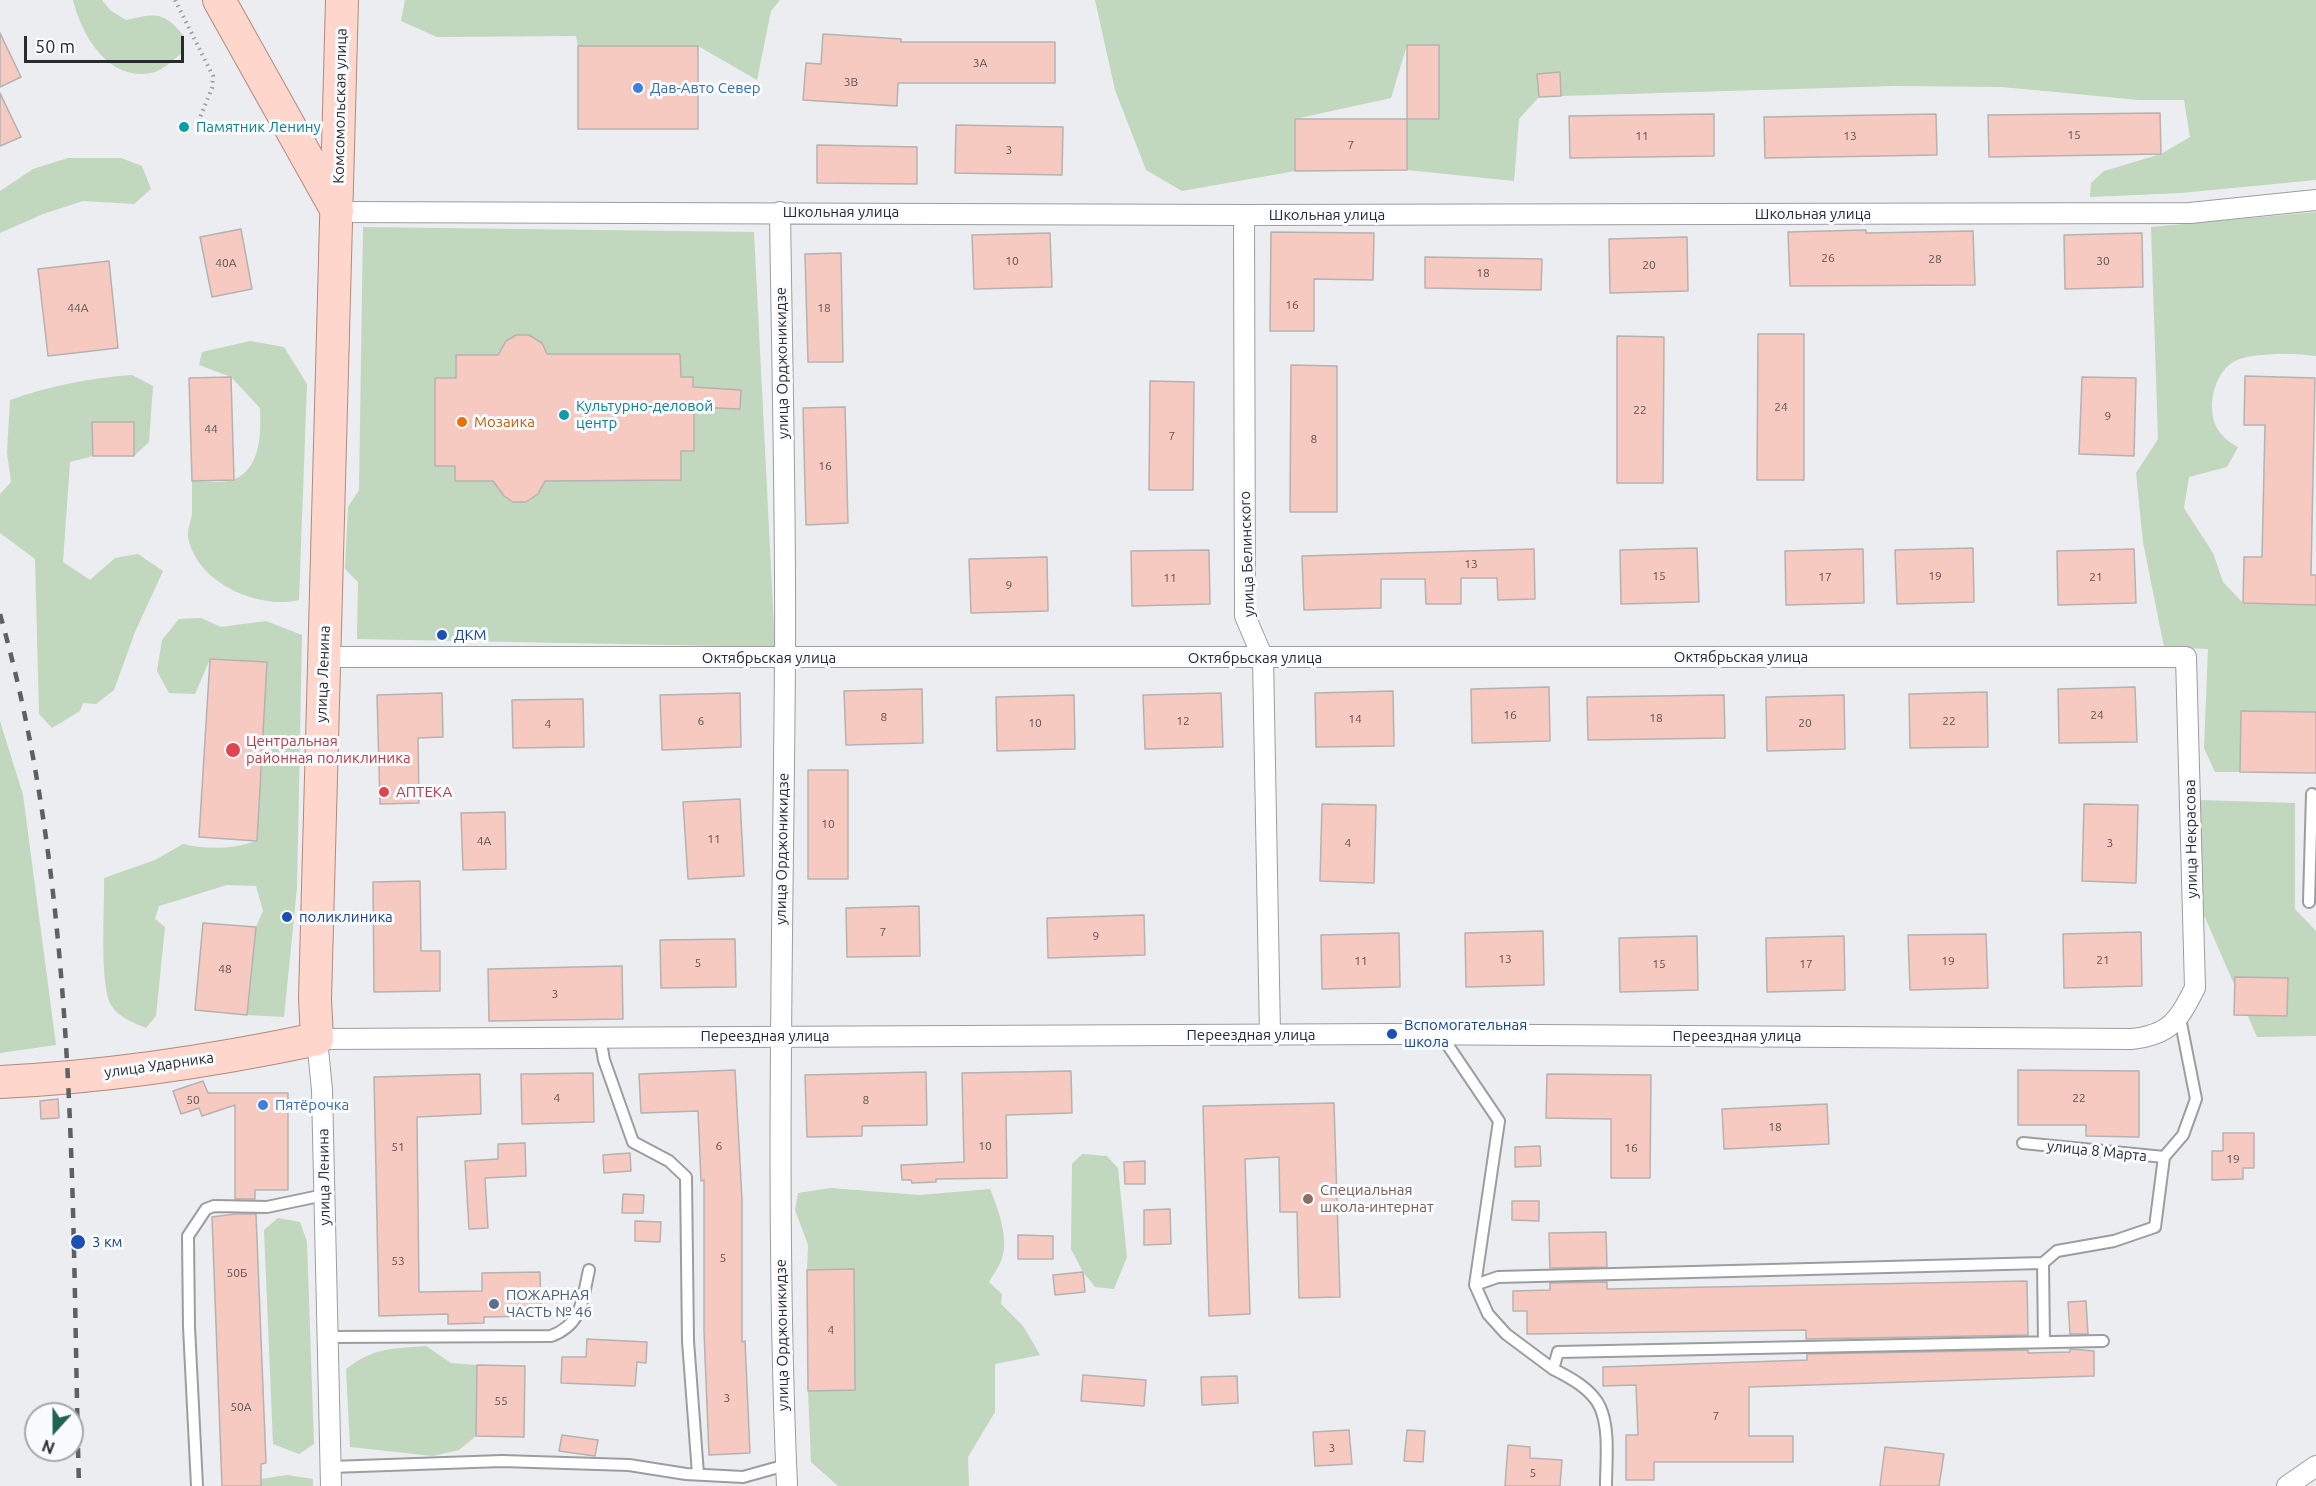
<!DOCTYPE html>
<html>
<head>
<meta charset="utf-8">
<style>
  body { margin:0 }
  #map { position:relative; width:2316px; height:1486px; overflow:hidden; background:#ebedf0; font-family:Ubuntu,sans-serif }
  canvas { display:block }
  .north { position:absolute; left:24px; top:1402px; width:60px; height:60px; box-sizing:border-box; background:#f9fbfe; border:2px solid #a6a8aa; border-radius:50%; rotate:201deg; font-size:16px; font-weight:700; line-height:24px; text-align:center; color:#2a2b2c }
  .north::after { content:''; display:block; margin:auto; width:21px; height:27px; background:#1e6354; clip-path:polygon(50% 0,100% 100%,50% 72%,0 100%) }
  .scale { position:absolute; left:24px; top:36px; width:160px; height:27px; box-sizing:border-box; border:3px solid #2a2b2c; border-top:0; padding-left:8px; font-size:18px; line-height:21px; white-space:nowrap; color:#2a2b2c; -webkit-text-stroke:4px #f9fbfe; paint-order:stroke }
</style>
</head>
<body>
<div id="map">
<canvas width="2316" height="1486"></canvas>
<div class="north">N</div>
<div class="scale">50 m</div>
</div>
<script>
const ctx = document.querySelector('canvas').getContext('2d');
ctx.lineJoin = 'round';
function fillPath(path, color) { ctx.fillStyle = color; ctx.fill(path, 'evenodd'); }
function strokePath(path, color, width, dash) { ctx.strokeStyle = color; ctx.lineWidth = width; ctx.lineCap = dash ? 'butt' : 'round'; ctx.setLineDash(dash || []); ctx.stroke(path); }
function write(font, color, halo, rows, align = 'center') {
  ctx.font = font + ' Ubuntu,sans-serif'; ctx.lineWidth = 6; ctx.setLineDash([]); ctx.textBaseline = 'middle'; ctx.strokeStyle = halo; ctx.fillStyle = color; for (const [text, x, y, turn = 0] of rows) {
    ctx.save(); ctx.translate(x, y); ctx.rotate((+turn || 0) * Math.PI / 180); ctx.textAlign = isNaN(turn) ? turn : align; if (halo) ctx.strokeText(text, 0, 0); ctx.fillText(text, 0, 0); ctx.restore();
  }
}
fillPath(new Path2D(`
  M73,0h29l8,10 16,10c31,-7 37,-9 58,16l-2,17c-8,6 -18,16 -27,19 -45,12 -73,-35 -82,-72z
  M405,0h375l-9,11 -14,69 -59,-34h-120l-2,-10 -139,1 -36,-16z
  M1095,0h1221v180l-135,13 -91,4 1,-14 13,-12 57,-17 29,-17 -6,-37h-45l-137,-13 -108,-1 -333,10 -1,-23 -23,1 2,23 -20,22 -5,62 -107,-11v-51l32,-1v-73h-32l-16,53 -96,21v52l-113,20 -36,-21 -31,-80z
  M68,158h53l21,8 9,23 -17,15 -51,-3 -40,13 -43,19v-42l33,-22z
  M2316,212v144c-18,-3 -67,-4 -83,6 -22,14 -29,56 -10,74 4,5 10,8 15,11l-11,20 -38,10 -5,31 29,45 10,29 20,21 73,2v107l-75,-1 -1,61h-25l-11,-24 4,-99 -44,-2 -21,-105 -7,-69 22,-34 -7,-212z
  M363,227l391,5 21,415 -418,-8 1,-57 -13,-13 3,-62 11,-17z
  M250,341l34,6 23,37 -8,216c-42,10 -103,-18 -111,-63 -1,-7 3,-16 4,-23 0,-11 0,-22 0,-33 12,0 32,3 43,-2 26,-11 26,-46 25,-71l-29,-31 -32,-12 3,-13z
  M132,375l21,11 -4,56 -15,14 -1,-34h-41l1,34 -23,6 -7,100 27,18 25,-22 23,-4 25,17 -28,61 -21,58 -18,14 -13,-1 -3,8 -28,17 -13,-14 -4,-155 -35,-26v-39l11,-12 -4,-29 3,-53c40,-14 79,-22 122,-25z
  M201,618l20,9 45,-6 36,14 -5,253 -13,129 -37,-2 9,-88 7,-16 -7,-25 -29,-1 -68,21 -4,13 10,8 -9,89 -10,12c-12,-5 -28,-11 -35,-23 -12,-22 -6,-99 -7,-127l51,-18 28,-16c26,6 48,5 74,-3l10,-179 -57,-3 -15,35 -26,-1 -12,-22 5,-31 17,-21z
  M0,721l23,74 33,250 -56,8z
  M2201,800l94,3v106l21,22v105l-59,1 -60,-138z
  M1082,1154l25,2 11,12 9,89 -13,32 -19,-2 -12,-15 -12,-23 1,-85z
  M831,1188l88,7 71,-6c8,20 20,51 11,72 -3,7 -8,14 -12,21l13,12 -1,10 22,22 17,29 -45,9v48l-27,45 1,29h-131l-27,-24 -3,-71 47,-1 -1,-120h-47l1,-25 -13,-35 3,-17z
  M278,1218l22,4 7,20 7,202 -15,10 -26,-10 -9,-214z
  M426,1346l25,17 26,2 -1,71 -17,14 -26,6 -83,-9 -4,-78c29,-22 45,-20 80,-23z
  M287,1475l26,4v7h-52v-7z`), '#c1d7be');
const building = new Path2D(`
  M0,33l21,44 -21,10z
  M823,34l78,5v3h154v41h-157l-1,23 -94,-6 3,-37 15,1z
  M1407,45h32v74h-32z
  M578,46h120v83h-120z
  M1560,72l1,24 -22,1 -2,-23z
  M0,93l21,44 -21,9z
  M2160,113l1,41 -172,3 -1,-42z
  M1714,114v42l-144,2 -1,-42z
  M1936,114l1,41 -172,3 -1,-41z
  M1295,119h112v51l-112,1z
  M956,125l107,2 -1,48 -107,-2z
  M817,145l100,2v37l-100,-1z
  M241,229l11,60 -40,8 -12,-60z
  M1866,230v3l107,-2 2,54 -185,1 -2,-54z
  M1271,232l103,1 -1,47 -59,-1v52h-44z
  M1050,233l2,54 -78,2 -2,-54z
  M2142,233l1,54 -78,2 -1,-54z
  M1687,237l1,54 -78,2 -1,-54z
  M841,253l2,109h-35l-3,-108z
  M1425,257l117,2 -1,31 -116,-2z
  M109,261l9,87 -70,8 -10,-87z
  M1758,334h46v146h-47z
  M516,335h13l13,8 5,11h133l1,23h12v10l48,3 -1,19 -46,-2v44h-13v29l-136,1 -7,13 -12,8h-13l-9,-6 -11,-15h-38v-15h-20v-88h21v-23h42l8,-14z
  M1617,336l47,1 -1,146h-46z
  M1291,365l46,1v146h-47z
  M2245,376l70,2 -4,197h5v30l-73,-2 1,-46h18l3,-132h-21z
  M231,377l3,103 -42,1 -3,-103z
  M2082,377l54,1 -2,78 -55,-2z
  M1150,381l44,1 -1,108h-44z
  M845,407l3,116 -42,2 -3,-117z
  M92,422h42v34h-41z
  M1697,548l2,54 -78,2 -1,-54z
  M1973,548l1,54 -77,2 -2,-54z
  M1534,549l1,50 -37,1 -1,-22h-36v26h-35l-1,-25h-44v29l-77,2 -2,-54z
  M1863,549l1,54 -78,2 -1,-54z
  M2134,549l2,54 -78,2 -1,-54z
  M1209,550l1,54 -78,2 -1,-55z
  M1047,557l1,54 -77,2 -2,-54z
  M210,659l57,3 -10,179 -58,-4z
  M1549,687l1,54 -78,2 -1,-54z
  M2135,687l2,55 -78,1 -1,-54z
  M922,689l1,54 -77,2 -2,-54z
  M1393,691l1,55 -78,1 -1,-54z
  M1987,692l1,55 -78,1 -1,-54z
  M442,693l1,44 -25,1 1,65 -39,1 -3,-109z
  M740,693l1,54 -79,3 -2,-55z
  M1221,693l2,54 -78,2 -2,-54z
  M1074,695l1,54 -78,2 -1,-54z
  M1724,695l1,43 -137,2 -1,-43z
  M1844,695l1,54 -78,2 -1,-54z
  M583,699l1,48 -71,1 -1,-48z
  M2241,711l75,1v61l-76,-1z
  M808,770h40v109h-40z
  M740,799l4,77 -56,3 -5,-77z
  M1322,804l54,1 -2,78 -54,-2z
  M2084,804l54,1 -2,78 -54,-2z
  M505,812l1,57 -43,1 -2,-57z
  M420,881l1,70h19v40l-66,1 -1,-110z
  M919,906l1,50 -73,1 -1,-49z
  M1144,915l1,40 -97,3 -1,-40z
  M203,923l53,4 -9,88 -52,-5z
  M1543,931l1,54 -78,2 -1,-54z
  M2141,932l1,54 -78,2 -1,-54z
  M1399,933l1,54 -78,2 -1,-54z
  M1986,934l2,54 -78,2 -2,-55z
  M1697,936l1,54 -78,2 -1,-54z
  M1844,936l1,54 -78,2 -1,-54z
  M735,939l1,48 -75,1 -1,-48z
  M622,966l1,53 -134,2 -1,-52z
  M2235,977l53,1 -1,38 -53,-1z
  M735,1070l7,130v142l3,-1 5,112 -41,2 -5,-124v-151l-3,1 -3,-70 -57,2 -2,-39z
  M2018,1070l121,1v66l-53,-1v-11h-68z
  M1071,1071l1,42 -66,2 1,63 -71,1v3l-24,1 -1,-3h-9l-1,-15 63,-3 -2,-89z
  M926,1072l1,53 -65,1v10l-55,1 -2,-62z
  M593,1073l1,49 -72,2 -1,-50z
  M480,1074l1,40 -64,3 2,175 63,-1v-18l58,-1 1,44 -57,1v6l-36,1v-10l-69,2 -5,-239z
  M1547,1074l104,1 -1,103h-39v-59l-65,-1z
  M203,1081l5,12h80v97h-33v9h-20v-94l-33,11 -3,-8 -18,6 -8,-23z
  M58,1099l1,19 -18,1 -1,-18z
  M1334,1103l6,194 -41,1 -2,-86h-17l-1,-55 -34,2 5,155 -41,2 -6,-210z
  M1827,1104l2,40 -105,5 -2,-40z
  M2223,1133h31v35h-11v11l-31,1v-29h11z
  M525,1143l1,33 -41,2 3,50 -19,1 -4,-68 33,-2v-15z
  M1540,1146l1,20 -26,1v-20z
  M630,1153l1,18 -27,2 -1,-18z
  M1145,1161v23h-20l-1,-22z
  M623,1194l21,1 -1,18h-21z
  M1512,1201h27v20l-27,-1z
  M1170,1209l1,35 -27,1v-35z
  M235,1214h21l10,249 -5,1v22h-39l-10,-269z
  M635,1221l26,1 -1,20 -25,-1z
  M1606,1232l1,35 -57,1 -1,-35z
  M1018,1235l35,1v23h-35z
  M854,1269l1,121 -47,1 -1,-121z
  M1083,1272l2,20 -30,3 -2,-20z
  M2027,1281l1,54 -222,4v-9l-279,4v-23h-14v-20l37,-1v-7l57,-1v7z
  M2086,1301l2,33h-18l-2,-32z
  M587,1339l60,3 -1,21 -9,-1 -2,24 -74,-3 1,-26h24z
  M2070,1349l24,2v25l-345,11v49h44v26h-139v18h-28v-45h12l-2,-50 -33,1v-19l204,-7v-6l221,-4v3l42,-1z
  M477,1365l48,1 -1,71 -48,-1z
  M1083,1375l63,5 -2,26 -63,-5z
  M1237,1376l1,27 -36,2 -1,-28z
  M1349,1430l3,34 -37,2 -2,-34z
  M1407,1430l18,1 -2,31 -19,-1z
  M562,1435l36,5 -3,16 -36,-5z
  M1508,1445l22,2v11l32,2 -2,26h-55z
  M1885,1447l59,7 -5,32h-59z`);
fillPath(building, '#f6c9c1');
strokePath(building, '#b6b2b1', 1.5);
const lane = new Path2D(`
  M2309,902l3,-108
  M1441,1035l58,86 -24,164 13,29 18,20 47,35
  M600,1037l4,23 29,82 36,19 17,16 2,164 10,133
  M2023,1143l141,14 19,-22 13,-36 -16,-81
  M1475,1285l23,-8 545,-14
  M328,1337l223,-1c32,-12 31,-36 38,-66
  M2044,1342l-1,-79 14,-12 57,-10 41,-14 9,-70
  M331,1467l171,-6 127,4 57,9 57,3 43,-12
  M197,1486l-8,-159 -1,-91 18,-27 8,-3 53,1 57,-12
  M1606,1486c0,-24 4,-57 -6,-79 -8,-18 -31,-30 -47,-38l5,-17 545,-11`);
const street = new Path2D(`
  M337,212l907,3 946,-2 126,-13
  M780,212c2,149 6,299 5,448 -2,276 -10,551 2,826
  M1244,215l1,401 18,42 7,376
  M323,657h1863l9,331c-17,33 -25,47 -64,51l-739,-5 -1075,5 5,51 9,396
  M2287,1486l29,-20`);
const primary = new Path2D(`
  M219,0l118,211
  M0,1082c106,-5 213,-21 317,-43l-2,-40 27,-999`);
strokePath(lane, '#9b9da0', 14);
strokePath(street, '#9b9da0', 22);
strokePath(primary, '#b3897d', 34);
strokePath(new Path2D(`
  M175,0l38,76 -1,12 -13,32`), '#9b9d9f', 4, [1.5, 4.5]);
strokePath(lane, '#fff', 10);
strokePath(street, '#fff', 20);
strokePath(primary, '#fed6cb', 32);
strokePath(new Path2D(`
  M0,614c79,280 71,583 79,872`), '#5f6062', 4.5, [10, 10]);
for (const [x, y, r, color] of [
  [638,88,6,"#3f7fe0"],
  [184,127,6,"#0f9aa8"],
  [564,415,6,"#0f9aa8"],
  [462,422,6,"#e8710a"],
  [442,635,6,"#1a4fb4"],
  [233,750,8,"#e0444e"],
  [384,792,6,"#e0444e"],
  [287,917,6,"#1a4fb4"],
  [1392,1034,6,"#1a4fb4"],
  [263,1105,6,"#3f7fe0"],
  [1308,1199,6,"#8d6e63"],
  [78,1242,8,"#1a4fb4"],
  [494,1304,6,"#5c6f8a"]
]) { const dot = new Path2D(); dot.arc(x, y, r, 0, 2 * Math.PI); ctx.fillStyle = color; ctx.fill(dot); strokePath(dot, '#f9fbfe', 2); }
write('12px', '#5d5251', null, [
  ["3А",980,63],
  ["3В",851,82],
  ["15",2074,135],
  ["11",1642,136],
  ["13",1850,136],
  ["7",1351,145],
  ["3",1009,150],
  ["26",1828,258],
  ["28",1935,259],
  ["10",1012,261],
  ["30",2103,261],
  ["40А",226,263],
  ["20",1649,265],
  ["18",1483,273],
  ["16",1292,305],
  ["44А",78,308],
  ["18",824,308],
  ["24",1781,407],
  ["22",1640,410],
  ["9",2108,416],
  ["44",211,429],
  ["7",1172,436],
  ["8",1314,439],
  ["16",825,466],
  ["13",1471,564],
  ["15",1659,576],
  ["19",1935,576],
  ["17",1825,577],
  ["21",2096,577],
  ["11",1170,578],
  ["9",1009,585],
  ["16",1510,715],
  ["24",2097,715],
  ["8",884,717],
  ["18",1656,718],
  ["14",1355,719],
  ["6",701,721],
  ["12",1183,721],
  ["22",1949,721],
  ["10",1035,723],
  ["20",1805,723],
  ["4",548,724],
  ["10",828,824],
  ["11",714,839],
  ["4А",484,841],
  ["4",1348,843],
  ["3",2110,843],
  ["7",883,932],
  ["9",1096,936],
  ["13",1505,959],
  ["21",2103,960],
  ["11",1361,961],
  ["19",1948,961],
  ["5",698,963],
  ["15",1659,964],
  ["17",1806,964],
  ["48",225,969],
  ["3",555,994],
  ["4",557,1098],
  ["22",2079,1098],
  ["50",193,1100],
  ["8",866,1100],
  ["18",1775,1127],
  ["6",719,1146],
  ["10",985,1146],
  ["51",398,1147],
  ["16",1631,1148],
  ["19",2233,1159],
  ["5",723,1258],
  ["53",398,1261],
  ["50Б",237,1273],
  ["4",831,1330],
  ["3",727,1398],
  ["55",501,1401],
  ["50А",241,1407],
  ["7",1716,1416],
  ["3",1332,1448],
  ["5",1533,1473]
]);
write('15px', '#366cbe', '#f9fbfe', [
  ["Дав-Авто Север",650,88],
  ["Пятёрочка",275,1105]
], 'left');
write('15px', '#2a2b2c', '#f9fbfe', [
  ["Комсомольская улица",340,106,-89],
  ["Школьная улица",841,212],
  ["Школьная улица",1813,214],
  ["Школьная улица",1327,215],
  ["улица Орджоникидзе",782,363,-91],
  ["улица Белинского",1247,554,-92],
  ["Октябрьская улица",1741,657],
  ["Октябрьская улица",769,658],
  ["Октябрьская улица",1255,658],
  ["улица Ленина",323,674,-88],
  ["улица Некрасова",2191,839,-91],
  ["улица Орджоникидзе",782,849,-89],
  ["Переездная улица",1251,1035],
  ["Переездная улица",765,1036],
  ["Переездная улица",1737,1036],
  ["улица Ударника",159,1065,-8],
  ["улица 8 Марта",2097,1151,6],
  ["улица Ленина",324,1177,-91],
  ["улица Орджоникидзе",782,1335,-91]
]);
write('15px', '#0d838f', '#f9fbfe', [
  ["Памятник Ленину",196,127],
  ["Культурно-деловой",576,406],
  ["центр",576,423]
], 'left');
write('15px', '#c56008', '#f9fbfe', [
  ["Мозаика",474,422]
], 'left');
write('15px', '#164399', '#f9fbfe', [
  ["ДКМ",454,635],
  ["поликлиника",299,917],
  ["Вспомогательная",1404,1025],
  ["школа",1404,1042],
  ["3 км",92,1242]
], 'left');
write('15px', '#be3a42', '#f9fbfe', [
  ["Центральная",246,741],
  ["районная поликлиника",246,758],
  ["АПТЕКА",396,792]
], 'left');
write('15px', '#785e54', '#f9fbfe', [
  ["Специальная",1320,1190],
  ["школа-интернат",1320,1207]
], 'left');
write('15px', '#4e5e75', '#f9fbfe', [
  ["ПОЖАРНАЯ",506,1295],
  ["ЧАСТЬ № 46",506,1312]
], 'left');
</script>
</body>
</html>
